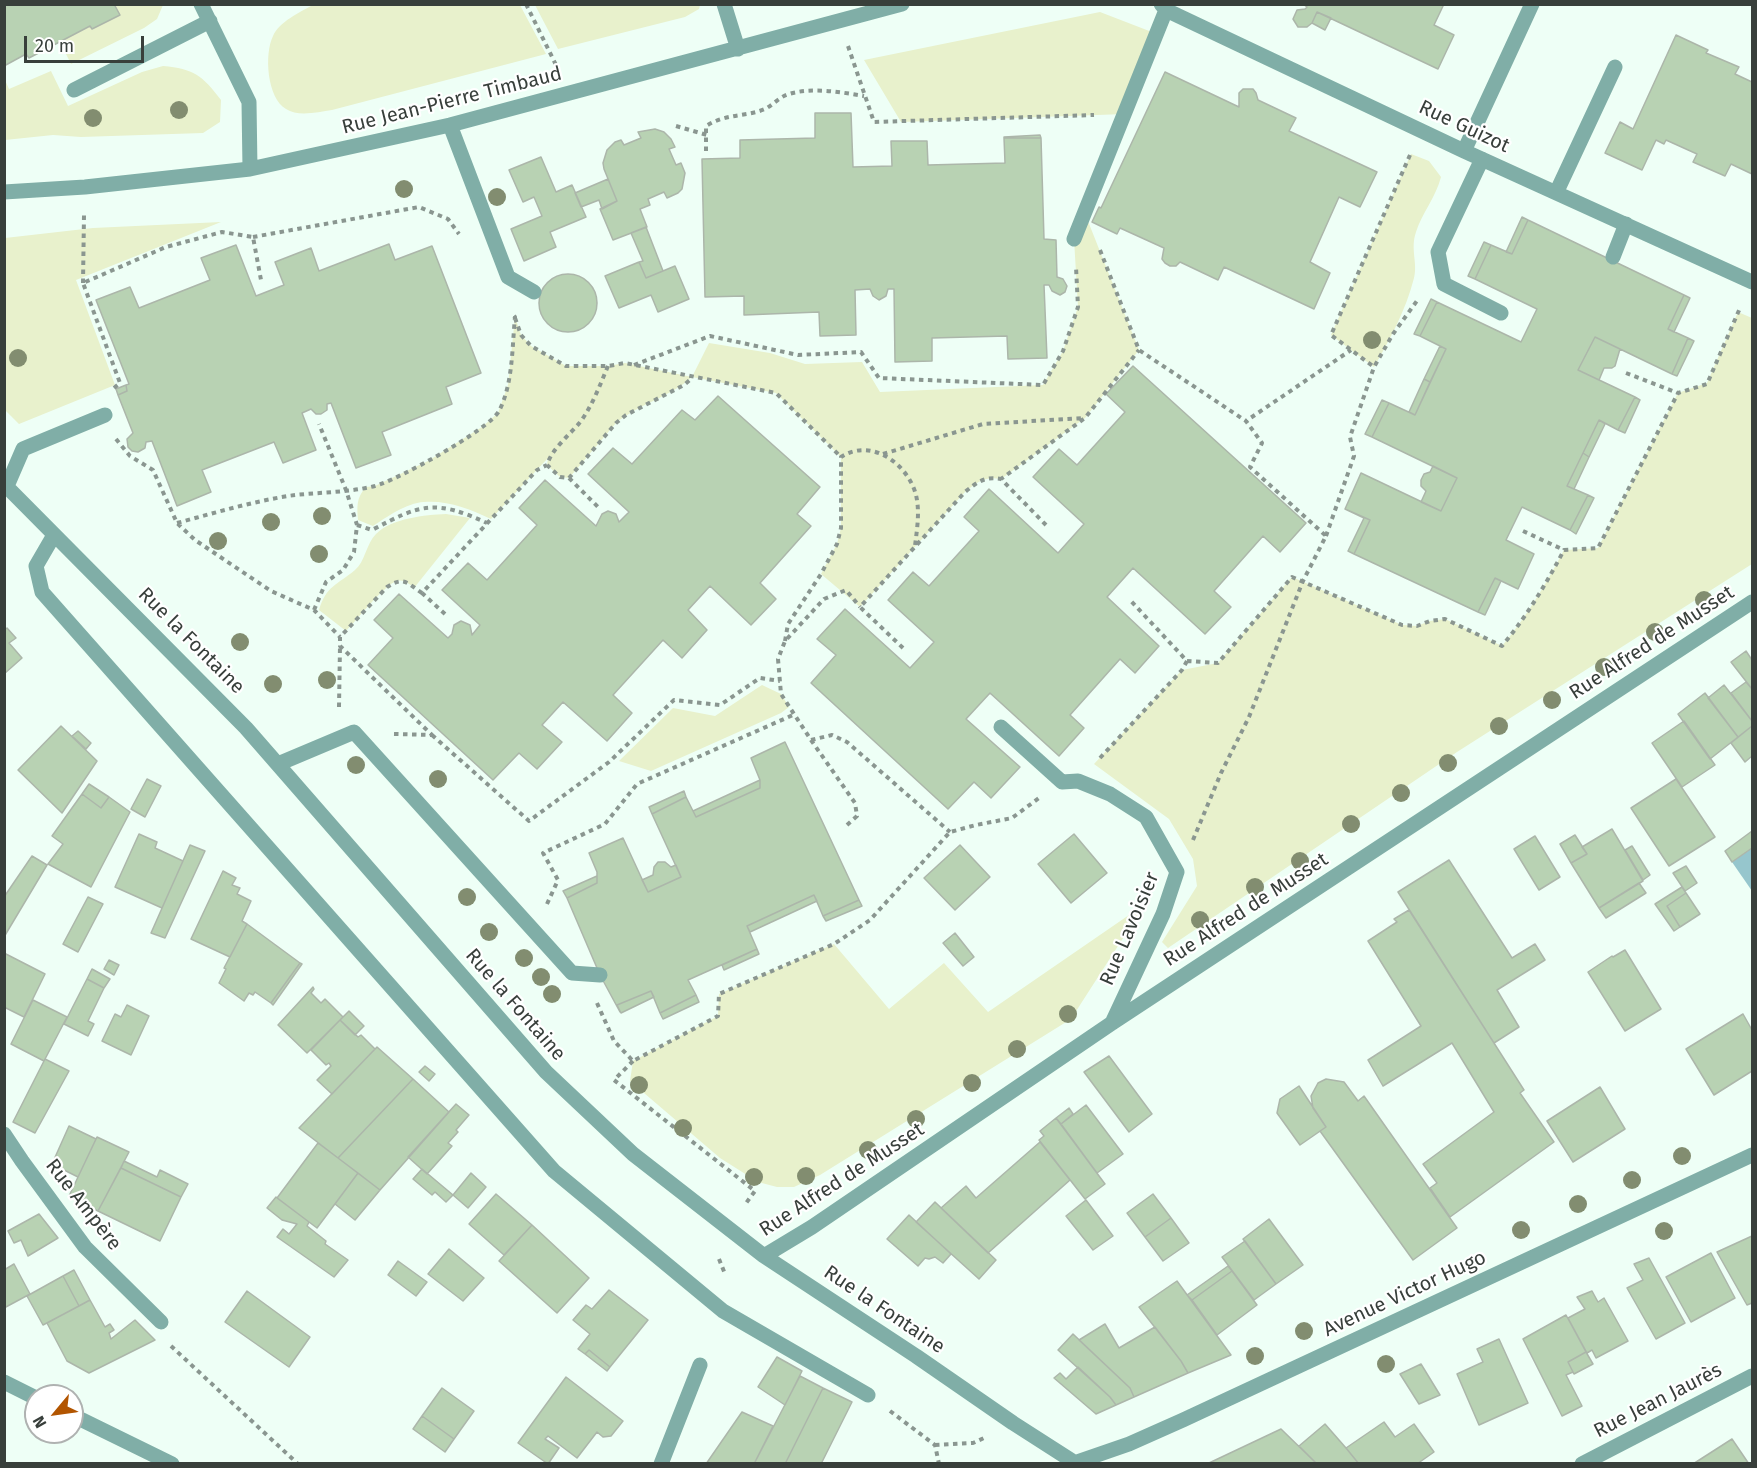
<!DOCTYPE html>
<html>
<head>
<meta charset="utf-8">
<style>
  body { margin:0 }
  #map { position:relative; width:1757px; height:1468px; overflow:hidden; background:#eefff6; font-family:"Fira Sans",sans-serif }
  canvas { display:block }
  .frame { position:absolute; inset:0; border:6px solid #383f3b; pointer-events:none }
  .north { position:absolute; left:24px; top:1384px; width:60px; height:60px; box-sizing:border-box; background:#fff; border:2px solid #afb2b1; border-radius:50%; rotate:241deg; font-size:16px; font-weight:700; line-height:24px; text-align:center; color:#383f3b }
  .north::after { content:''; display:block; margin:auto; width:21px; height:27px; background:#b25500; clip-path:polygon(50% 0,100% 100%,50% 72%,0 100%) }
  .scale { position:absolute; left:24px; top:36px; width:120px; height:27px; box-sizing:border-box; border:3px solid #383f3b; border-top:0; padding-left:8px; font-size:18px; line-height:21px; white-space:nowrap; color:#383f3b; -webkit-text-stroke:4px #fff; paint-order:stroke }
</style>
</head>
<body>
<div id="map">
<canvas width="1757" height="1468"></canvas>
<div class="frame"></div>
<div class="north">N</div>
<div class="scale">20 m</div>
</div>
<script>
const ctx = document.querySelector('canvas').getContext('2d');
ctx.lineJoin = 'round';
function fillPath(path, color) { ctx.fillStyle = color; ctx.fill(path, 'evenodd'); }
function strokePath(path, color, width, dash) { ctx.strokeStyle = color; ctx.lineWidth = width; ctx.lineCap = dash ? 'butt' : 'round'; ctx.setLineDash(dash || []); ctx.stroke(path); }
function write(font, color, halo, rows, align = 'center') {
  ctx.font = font + ' "Fira Sans",sans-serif'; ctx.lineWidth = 4.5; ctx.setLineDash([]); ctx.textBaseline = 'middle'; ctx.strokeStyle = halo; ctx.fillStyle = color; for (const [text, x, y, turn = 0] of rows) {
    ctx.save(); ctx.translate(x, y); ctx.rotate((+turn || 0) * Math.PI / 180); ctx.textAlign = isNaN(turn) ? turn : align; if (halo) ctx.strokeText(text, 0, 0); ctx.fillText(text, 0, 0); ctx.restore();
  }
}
fillPath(new Path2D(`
  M114,5h49l-6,14 -13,9 -73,36 -11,-22 30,-16 2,3 27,-14z
  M313,5h207l26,49 -214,56c-14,2 -34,7 -46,-1 -19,-11 -22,-55 -13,-73 6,-14 27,-24 40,-31z
  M535,5h165l-1,4 -14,8 -127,32z
  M1100,12l57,22 -32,80 -224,8 -37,-62z
  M163,66c31,3 39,9 58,34l-1,22 -17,11 -122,4 -28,-2 -48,5v-60l4,9 42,-18 17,35 74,-34z
  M1411,154l18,7 12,16c-5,20 -19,36 -25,55 -6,17 2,31 -2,46 -8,32 -24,61 -40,89l-43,-32z
  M1084,211l55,139 -54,68 -84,61c-16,-3 -24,3 -36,13l-105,115 -39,-33 16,-30 4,-16v-71l-65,-64 -84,-16c-22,20 -53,27 -76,46l-47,55 -9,-1 -13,-12 1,-7 -57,61c-21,-10 -44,-19 -67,-17 -18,1 -37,15 -51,24l-15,-6c-1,-13 -2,-22 8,-33l9,-1 53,-25 54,-34 16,-14 10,-28 7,-68 6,18 10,11 35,20h42l17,-3 67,14 17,-34 61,10 35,11 57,-2 18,30 163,-7 20,-34 15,-44 -4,-68z
  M221,222l-145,58 39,105 -96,39 -14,-14v-172l88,-10z
  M1738,312l14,6v246l-295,188 -289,196 -6,-6 35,-56 -4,-27 -24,-40 -75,-55 88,-94 36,-7 74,-86 110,48 15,1 13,-5 15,-2 57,27c25,-30 44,-62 62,-96l34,-2 80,-155 29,-10z
  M446,514l24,4 -56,70c-5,-4 -10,-9 -17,-7 -12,3 -41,40 -51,50l-27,-21c7,-24 18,-25 36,-40 10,-8 11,-26 21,-36 16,-16 49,-19 70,-20z
  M762,685l19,9 8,13 -8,6 -130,58 -32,-10 54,-53 42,8z
  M1145,904l-74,115 -251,156 -26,12h-17l-19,-5 -38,-24 -90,-77 3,-20 85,-45 1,-22 115,-50 55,65 55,-46 44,49z`), '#e8f1cc');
fillPath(new Path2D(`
  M1752,848v43l-20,-29z`), '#96c6cd');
const building = new Path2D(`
  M4,4h110l6,11 -28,14 -2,-3 -61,32 -3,-4 -22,12z
  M1303,4h141l-10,21 20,10 -16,34 -121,-57 -5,11 -5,4h-9l-5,-8 4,-9 8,-1 2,-2z
  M1317,12l14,6 -6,12 -13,-7z
  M1676,35l32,15 -2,3 33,14 -4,7 17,8v92l-21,-10 -6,12 -32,-14 4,-8 -31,-14 -2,4 -8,-4 -14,30 -37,-17 15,-31 13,7z
  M1165,72l74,35v-14l4,-4h10l3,4 2,7 38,18 -7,13 88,41 -17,35 -21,-10 -29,65 20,11 -16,36 -90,-42 -6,13 -38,-18 -4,4h-6l-5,-3 -3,-4 2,-11 -44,-20 -3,6 -25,-12 7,-15 2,1z
  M815,113h36l2,54 39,-1 -1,-25h36l1,24 77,-2 -1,-25h37l3,101 12,1 1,37 6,2 4,7 -2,6 -5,3 -8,-4 -3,-6h-5l3,73 -39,1 -1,-23 -75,2v23l-37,1 -1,-73h-6l-2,7 -7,4 -6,-4 -3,-7 -15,1 1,45 -36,1 -1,-24 -75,3v-19l-39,1 -3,-138 38,-1v-18l75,-2z
  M655,129l9,3 7,7 4,8 -6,2 7,16 5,-2 4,10 -3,16 -4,4 -11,5 -3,-6 -16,7 2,6 -10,4 7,18 -34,13 -13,-31 17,-8 -13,-32 -1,-6 4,-13 8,-8 6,-2 3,5 17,-7 -3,-6z
  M1040,135l1,3h-37v-1z
  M541,157l15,35 16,-7 14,32 -36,15 6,15 -32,14 -13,-32 31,-13 -8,-19 -11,5 -14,-32z
  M608,179l9,22 -15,8 -3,-9 -18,7 -6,-14z
  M1522,217l6,3 -16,34 -6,-2z
  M1528,220l156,75 -16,34 20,9 -16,36 -77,-37 -17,33 57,27 -17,33 -19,-10 -32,66 21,9 -18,35 -48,-23 -16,33 28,14 -16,35 -23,-11 -17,34 -124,-58 16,-34 -25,-11 16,-36 80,38 16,-33 -85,-41 17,-34 26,12 31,-66 -26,-13 17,-34 84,40 16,-33 -62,-30 16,-34 21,9z
  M646,227l17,44 -17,7 -7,-16 4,-1 -12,-28z
  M1484,242l7,3 -16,34 -7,-3z
  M389,244l6,16 37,-14 49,127 -35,14 6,17 -70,28 9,23 -35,13 -25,-65 -4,1v6l-6,4h-5l-5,-5 -9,4 14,37 -33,13 -9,-21 -72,28 9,22 -34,14 -25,-65 -6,1 -1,6 -7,4 -6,-1 -4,-4 -1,-8 6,-6 -15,-38 9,-4 -1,-6 3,-1 -33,-84 34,-13 9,21 71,-28 -9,-22 35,-13 20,51 28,-11 -9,-23 36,-14 8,23z
  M639,262l7,16 29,-12 14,33 -31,13 -7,-17 -32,13 -14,-32z
  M539 303a29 29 0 1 1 58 0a29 29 0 1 1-58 0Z
  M1684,295l6,3 -16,34 -6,-3z
  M1431,299l6,3 -17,34 -6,-2z
  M1595,337l25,12 -5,17 -3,2h-8l-5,12 -21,-10z
  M1688,338l6,3 -17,35 -5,-2z
  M1440,346l6,3 -16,33 -6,-3z
  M1133,366l173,157 -26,29 -17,-16 -49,55 17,16 -26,27 -72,-66 -26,29 52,49 -24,27 -15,-14 -50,56 14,13 -25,28 -69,-63 -24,26 54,48 -29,31 -17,-16 -26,27 -137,-126 25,-28 -19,-16 28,-30 65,59 24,-26 -46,-42 25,-28 16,14 50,-55 -15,-14 25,-28 69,64 26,-29 -51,-47 26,-28 18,16 48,-53 -19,-18z
  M1424,379l6,3 -15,33 -6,-3z
  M126,385l1,6 -9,4 -2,-6z
  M718,396l102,91 -23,27 14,12 -51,57 16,16 -25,26 -41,-39 -22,24 19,20 -25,28 -19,-18 -50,55 19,18 -25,28 -44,-39 -21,23 20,17 -25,27 -18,-16 -26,27 -125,-115 25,-27 -19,-18 25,-26 49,44 4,-4 2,-9 7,-4 9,4 2,10 8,-10 -38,-35 26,-27 19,17 50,-55 -18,-17 26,-28 51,46 6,-12 6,-3 8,3 3,8 10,-10 -41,-38 25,-26 19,16 50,-54 13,10z
  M1635,397l5,3 -15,33 -7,-3z
  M1382,400l7,3 -17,34 -7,-3z
  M1599,420l6,4 -16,33 -6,-4z
  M1583,453l6,4 -15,32 -7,-3z
  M1433,466l24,12 -16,33 -20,-9 5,-11 -5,-5v-6l3,-6 6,-2z
  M1588,495l6,3 -18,36 -6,-4z
  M1345,509l25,11 -16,34 -6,-3 16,-33z
  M1495,578l6,3 -16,34 -7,-3z
  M7,628l9,10 -7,5 13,15 -18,16v-44z
  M1746,651l6,9v29l-21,-27z
  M1746,682l6,7v32l-21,-28z
  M1724,685l28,36v5l-14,11 -30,-39z
  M1705,693l33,44 -28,22 -32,-45z
  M1684,721l31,44 -33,22 -30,-44z
  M61,726l36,35 -35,52 -44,-43z
  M1752,726v30l-7,6 -14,-19z
  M78,731l13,12 -5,6 -14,-13z
  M785,742l74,158 -36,16 -9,-21 -67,31 10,23 -69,31 8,15 -36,18 -9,-22 -34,14 3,7 -20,-37 -33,-77 30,-15v-11l-8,-19 34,-15 25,54 33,-15 -29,-63 34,-17 10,20 64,-29v-8l-9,-22z
  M147,779l14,7 -16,31 -14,-8z
  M1676,779l39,58 -46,29 -38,-58z
  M760,780v8l-64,29 -3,-6z
  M89,784l20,13 -8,11 -19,-14z
  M684,791l2,6 -34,17 -3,-7z
  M82,794l19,14 8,-11 21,15 -39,75 -43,-23 15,-20 -11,-8z
  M1612,829l31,52 -44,27 -28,-45 16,-9 -5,-7z
  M1752,831v17l-20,14 -7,-11z
  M139,834l18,8 -2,6 28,13 -21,47 -47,-21z
  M1074,834l33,39 -36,30 -33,-39z
  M1575,835l12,19 -16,9 -11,-19z
  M1535,836l25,41 -21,13 -25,-41z
  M190,845l15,6 -40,87 -14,-5z
  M960,845l30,32 -35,33 -31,-32z
  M1632,846l18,29 -7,5 -18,-30z
  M32,856l15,9 -43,72v-40z
  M1449,860l63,98 23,-14 10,16 -48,30 22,37 -25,16 -96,-151z
  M658,862h7l6,5 5,-2 5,12 -33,15 -6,-12 11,-5 1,-8z
  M1686,866l11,17 -12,8 -12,-18z
  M223,871l13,7 -4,7 8,3 -3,6 14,7 -9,20 5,3 -17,33 -39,-18z
  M597,876v7l-30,15 -4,-7z
  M1639,883l7,10 -40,25 -7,-10z
  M1682,887l4,6 -19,13 13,21 -6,4 -19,-27z
  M1686,893l14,21 -20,13 -13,-21z
  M814,895l3,6 -67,31 -3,-6z
  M88,897l15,7 -25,48 -15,-8z
  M859,900l3,6 -36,15 -3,-5z
  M1409,910l115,180 -4,3 34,49 -104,75 -20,-29 7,-5 -14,-19 71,-52 -42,-69 -69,43 -15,-26 53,-34 -53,-85 29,-19 -3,-3z
  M247,924l53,39 -29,40 -16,-11 -2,3 -4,-2 -5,8 -25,-18 7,-14 -2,-1z
  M955,933l19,24 -11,9 -20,-23z
  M757,949l2,5 -35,16 -2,-5z
  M1625,950l36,59 -36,22 -37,-59 24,-16 1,1z
  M4,953l41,21 -21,43 -20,-10z
  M109,960l10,5 -5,10 -10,-6z
  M300,963l2,1 -29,41 -2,-2z
  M92,969l18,10 -6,9 -17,-9z
  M87,979l17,9 -16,33 6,3 -6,12 -24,-12z
  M313,987l1,2 -3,4 10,10 4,-4 18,18 -36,36 -29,-28z
  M651,991l3,6 -33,16 -4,-8z
  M696,995l3,7 -36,17 -3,-6z
  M33,1000l34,17 -23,44 -33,-17z
  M127,1005l22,11 -18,39 -29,-14 13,-27 6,3z
  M349,1011l15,15 -9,9 -15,-15z
  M1743,1014l9,16v41l-38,24 -28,-46z
  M340,1020l18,17 3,-2 14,14 -43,45 -15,-14 14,-14 -2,-3 -3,2 -15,-15z
  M377,1047l36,32 -75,79 -39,-30z
  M1109,1056l43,58 -23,18 -45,-60z
  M45,1059l24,12 -34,62 -22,-11z
  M425,1066l10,8 -6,7 -10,-9z
  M413,1079l36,33 -69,78 -42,-32z
  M1326,1079l18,3 14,19 6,-5 93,132 -44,32 -93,-129 6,-4 -13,-19 -2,-12 7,-13z
  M1299,1086l27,41 -26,18 -23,-32 3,-14z
  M1600,1087l25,42 -52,33 -26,-41z
  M456,1104l13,11 -13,15 2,2 -10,11 4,3 -25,28 -19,-17z
  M1086,1105l37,49 -26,19 -36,-49z
  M1069,1108l4,6 -12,10 -5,-6z
  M1056,1118l49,66 -20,15 -46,-59 5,-4 -4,-5z
  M69,1126l27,13 -18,38 -26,-13z
  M97,1137l32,15 -31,59 -29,-15z
  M1040,1142l30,38 -82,73 -47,-45 25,-22 10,12z
  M318,1143l40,30 -41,55 -40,-30z
  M124,1161l33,16 3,-7 28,14 -7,13 -60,-29z
  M121,1168l60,29 -21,44 -62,-30z
  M422,1169l31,26 -7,7 -11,-10 -3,3 -19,-16z
  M358,1173l22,17 -25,30 -20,-16z
  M471,1173l15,14 -18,21 -15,-13z
  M496,1194l36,31 -28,30 -35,-31z
  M1153,1194l18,24 -26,19 -18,-24z
  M276,1197l33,25 -2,4 19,15 -1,3 23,16 -14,17 -57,-40 6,-8 6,5 8,-10 -15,-4 -15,-12z
  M1086,1200l27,36 -20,14 -27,-34z
  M935,1202l61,58 -17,19 -63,-57z
  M39,1214l19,24 -30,18 -7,-16 -7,3 -6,-12z
  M909,1215l42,39 -8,9 -8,-6 -6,2 -4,-1 -7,8 -31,-27z
  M1171,1218l18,25 -26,18 -18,-24z
  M1269,1219l34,46 -27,19 -33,-45z
  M532,1225l57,53 -32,35 -58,-52z
  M1752,1236v67l-5,2 -30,-53z
  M1245,1241l31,43 -22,16 -32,-43z
  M449,1249l35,29 -21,23 -35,-27z
  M1711,1253l24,45 -44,24 -25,-45z
  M1649,1258l36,65 -29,16 -29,-51 16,-8 -9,-16z
  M398,1261l29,21 -11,14 -28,-21z
  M14,1264l16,30 -26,14v-38z
  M1228,1266l4,5 -40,29 -5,-5z
  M74,1270l16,30 -11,6 -16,-30z
  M1232,1271l25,34 -40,30 -25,-35z
  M63,1276l16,30 -36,19 -16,-29z
  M1177,1281l54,74 -43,18 -7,-12 -42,-54z
  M609,1290l39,30 -38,47 -21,-17 -4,4 -7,-5 12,-15 -17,-14 13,-15 6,4z
  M247,1291l63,46 -21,30 -64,-45z
  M1592,1291l6,11 6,-4 24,43 -32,17 -4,-8 -5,3 -19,-35 17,-9 -8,-12z
  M90,1300l15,27 5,-3 4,6 -5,3 2,6 24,-19 20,20 -66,33 -22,-12 -20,-38z
  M1566,1315l20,37 -18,10 5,10 -7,3 16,31 -20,10 -39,-77z
  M1105,1324l14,24 36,-21 26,34 7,12 -54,24 -4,-9 -51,-48z
  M1073,1334l57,54 4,9 -18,8 -6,-8 -52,-47z
  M1499,1339l29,64 -49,22 -22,-51 26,-12 -6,-13z
  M589,1350l21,17 -3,4 -22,-17z
  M1586,1352l7,12 -19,10 -6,-12z
  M777,1357l25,14 -17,34 -27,-18z
  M1421,1364l19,31 -21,9 -19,-30z
  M1078,1367l32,30 6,8 -20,9 -42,-36 6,-5 6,6z
  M800,1376l23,12 -38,76h-31z
  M566,1377l57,44 -12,15 -8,1 -6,-5 -20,26 -29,-22 -3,3 14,9 -11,16 -30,-21z
  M442,1388l32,23 -20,28 -32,-23z
  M823,1388l29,14 -31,62h-36z
  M742,1412l31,14 -19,38h-48z
  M422,1416l32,23 -9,13 -32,-23z
  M1384,1422l11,15 19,-13 20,28 -17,12h-58l-13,-16z
  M1325,1424l21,24 13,16h-42l-18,-18z
  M1281,1429l36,35h-108v-1z
  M1732,1439l17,25h-56z`);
fillPath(building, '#b8d2b3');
strokePath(building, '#acb6aa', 1.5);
strokePath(new Path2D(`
  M526,4l32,65
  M848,46l26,76 220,-7
  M676,126l31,9
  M706,151v-25c21,-13 40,-9 59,-17 8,-4 14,-12 24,-15 23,-7 51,-2 75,2
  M1410,155l-79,180 43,32 19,-33 26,-36
  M253,237l166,-30 29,12 11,15
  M1100,250l39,100 107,71
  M83,283l1,-68
  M515,318l6,17 10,11 35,20h42l17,-3 151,30 65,64
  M634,365l76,-29 88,19 63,-3 18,26 164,7 20,-34 15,-44 -2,-40
  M608,366c-8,19 -15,38 -27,55 -11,14 -29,27 -34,44l13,12 9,1 47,-55 10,-8 58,-30 8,-7
  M1626,373l52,20
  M114,388l6,-5 -37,-100 83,-36 56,-15 31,5 8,43
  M116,439l14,17 23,14 24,53 18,17 76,51 43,19 26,27
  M883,454l100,-30 101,-6
  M569,478l31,31
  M177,523c37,-10 74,-21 111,-27 28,-4 59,-3 87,-10 22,-6 114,-56 124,-75 14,-27 13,-63 16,-94l-2,-2
  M357,525l15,5c49,-26 63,-31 115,-7
  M1046,525l-45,-46 84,-61 54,-68
  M1523,531l41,19
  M1326,536l28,-80 -4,-19 24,-70
  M314,610l12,-28 17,-12 11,-18 3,-27 -11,-35 -27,-66
  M445,614l-23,-21 115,-123 10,-5
  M785,641l3,-17 33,-50 16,-30 4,-16v-71c30,-20 67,7 75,38 4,17 1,34 -1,51
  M903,648l-43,-41 105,-115c12,-10 20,-16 36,-13
  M1187,661l31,2 74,-86 110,48 15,1 13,-5 15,-2 57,27c25,-30 44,-62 62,-96l34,-2 80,-155 29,-9 33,-76
  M339,707l1,-61
  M394,734l38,1 -92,-89v-9l47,-50c17,-11 20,-4 35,6
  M432,735l97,86 80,-59 65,-62 46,5 40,-27 20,3
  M811,740l21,-5 15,7 103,90
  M1100,758l82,-88 5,-9 -56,-60
  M847,825l10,-9 -2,-13 -44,-63 -30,-46 -3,-35 7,-18 39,-42 22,-9 14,17
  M1193,840l28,-67 28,-56 54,-136 23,-45 -76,-69 12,-24 -16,-22 105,-71
  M547,904l11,-24 -15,-27 62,-29 32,-40 156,-69
  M597,1003l17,38 19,20 85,-45 1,-22 115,-50 36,-24 80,-88 26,-7 36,-7 27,-20
  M633,1061l-19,19 141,111 -11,15
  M719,1259l6,15
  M171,1346l127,118
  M890,1411l45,34 4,19
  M935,1445l38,-2 11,-5`), '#8a9690', 4, [4.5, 4.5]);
strokePath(new Path2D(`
  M201,4l48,98 1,67
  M724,4l14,45
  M1161,4l5,6 298,141 288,131
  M74,90l136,-69
  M450,125l58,152 26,15
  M1464,151l68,-147
  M1482,159l-44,93 6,32 57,29
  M1557,191l58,-124
  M4,192l81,-5 165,-18 200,-44 452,-121
  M1074,239l92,-229
  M1613,257l13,-33
  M4,484l242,244 300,344 87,82 131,102 152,100 97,67 64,41
  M7,486l16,-37 82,-34
  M54,535l-18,31 6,26 512,579 169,140 145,84
  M1001,727l61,55 16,-1 32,13 36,23 31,55 -14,42 -51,109
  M278,764l76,-32 218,241 28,2
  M4,1134l18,27 63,86 76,75
  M764,1256l48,-29 300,-204 640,-421
  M4,1382l32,16
  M72,1415l100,49
  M661,1464l39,-99
  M1071,1464l58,-20 54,-24 569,-265
  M1582,1464l170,-88`), '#80aea7', 15);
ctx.fillStyle = '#828d70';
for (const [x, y] of [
  [179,110],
  [93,118],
  [404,189],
  [497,197],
  [1372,340],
  [18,358],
  [322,516],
  [271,522],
  [218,541],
  [319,554],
  [1704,600],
  [1655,632],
  [240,642],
  [1604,667],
  [327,680],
  [273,684],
  [1552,700],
  [1499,726],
  [1448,763],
  [356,765],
  [438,779],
  [1401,793],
  [1351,824],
  [1300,861],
  [1255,887],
  [467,897],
  [1200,920],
  [489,932],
  [524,958],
  [541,977],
  [552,994],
  [1068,1014],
  [1017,1049],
  [972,1083],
  [639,1085],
  [916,1119],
  [683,1128],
  [868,1150],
  [1682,1156],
  [806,1176],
  [754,1177],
  [1632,1180],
  [1578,1204],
  [1521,1230],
  [1664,1231],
  [1304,1331],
  [1255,1356],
  [1386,1364]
]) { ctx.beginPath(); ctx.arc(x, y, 9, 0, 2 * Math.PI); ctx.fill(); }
write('20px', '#383f3b', '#fff', [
  ["Rue Jean-Pierre Timbaud",452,101,-14],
  ["Rue Guizot",1464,127,25],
  ["Rue la Fontaine",191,641,45],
  ["Rue Alfred de Musset",1652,643,-33],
  ["Rue Alfred de Musset",1246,910,-33],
  ["Rue Lavoisier",1130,929,-67],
  ["Rue la Fontaine",515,1005,49],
  ["Rue Alfred de Musset",842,1180,-33],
  ["Rue Ampère",83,1205,52],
  ["Avenue Victor Hugo",1405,1294,-25],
  ["Rue la Fontaine",884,1310,34],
  ["Rue Jean Jaurès",1658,1401,-27]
]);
</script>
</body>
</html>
